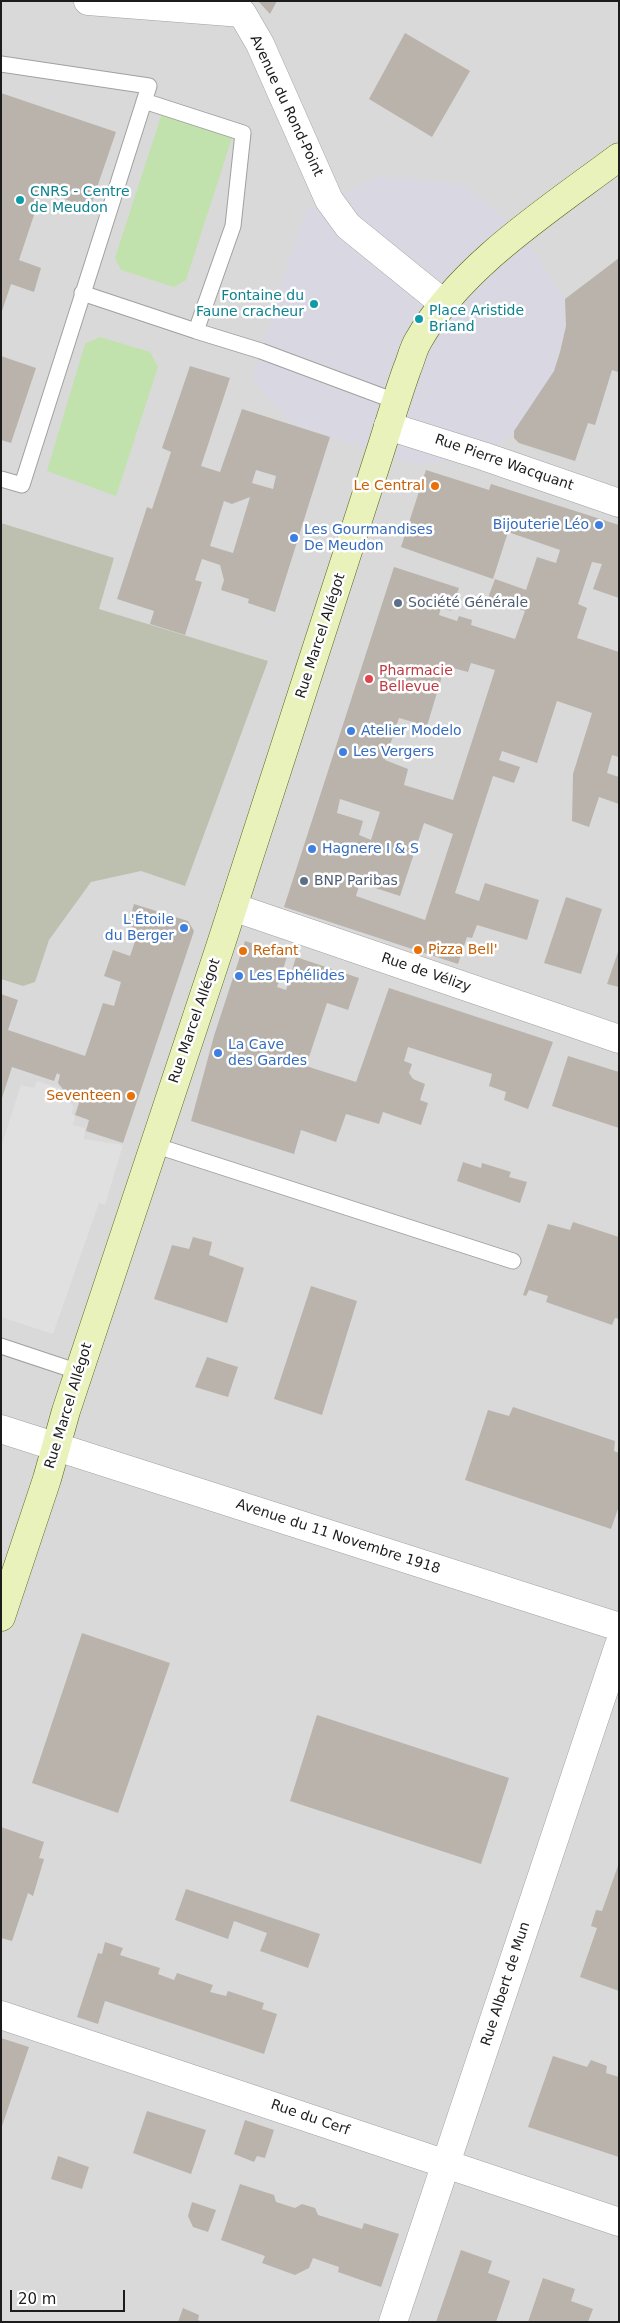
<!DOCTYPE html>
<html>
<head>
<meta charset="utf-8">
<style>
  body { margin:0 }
  #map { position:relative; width:620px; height:2323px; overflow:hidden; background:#eceae3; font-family:"DejaVu Sans",sans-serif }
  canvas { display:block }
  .frame { position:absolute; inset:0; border:2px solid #1c1c1c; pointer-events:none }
  .scale { position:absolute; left:10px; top:2290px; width:115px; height:22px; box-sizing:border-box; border:2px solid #1c1c1c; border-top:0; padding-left:6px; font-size:15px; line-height:18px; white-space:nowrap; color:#1c1c1c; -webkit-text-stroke:4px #fff; paint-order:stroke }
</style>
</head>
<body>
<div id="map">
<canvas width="620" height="2323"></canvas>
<div class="frame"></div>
<div class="scale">20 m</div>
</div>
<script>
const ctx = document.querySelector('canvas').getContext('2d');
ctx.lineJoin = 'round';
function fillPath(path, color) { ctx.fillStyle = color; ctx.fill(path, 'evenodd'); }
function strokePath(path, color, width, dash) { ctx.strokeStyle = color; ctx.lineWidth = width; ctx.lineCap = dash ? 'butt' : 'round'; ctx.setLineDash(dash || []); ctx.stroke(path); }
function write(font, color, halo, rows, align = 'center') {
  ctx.font = font + ' "DejaVu Sans",sans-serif'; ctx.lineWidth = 5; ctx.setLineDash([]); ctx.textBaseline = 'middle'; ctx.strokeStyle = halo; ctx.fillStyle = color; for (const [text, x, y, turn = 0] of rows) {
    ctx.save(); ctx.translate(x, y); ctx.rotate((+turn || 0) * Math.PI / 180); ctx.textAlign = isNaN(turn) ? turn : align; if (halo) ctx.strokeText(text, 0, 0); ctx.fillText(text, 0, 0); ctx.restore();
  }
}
fillPath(new Path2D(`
  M1,1h618v2321h-618z`), '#dad9d9');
fillPath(new Path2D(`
  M1,523l113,35 -15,51 169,52 -83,225 -44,-15 -50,11 -42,58 -14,42 -12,4 -22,-7z`), '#bec0af');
fillPath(new Path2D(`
  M162,113l71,22 -47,145 -12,7 -53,-17 -6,-12z
  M100,337l50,15 8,15 -42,129 -69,-25 38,-127z`), '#c1e2ad');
fillPath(new Path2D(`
  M37,1081l22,7 10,11 5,9 -3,4 4,5 -2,8 12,3 -1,11 39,6 -18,60 -6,-2 -46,131 -52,-17v-170l20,-62 13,3z`), '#e0e0e0');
fillPath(new Path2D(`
  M380,176l84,9 57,46 44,68 1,27 -12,45 -40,60 -31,25 -67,9 -86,-28 -38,-13 -40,-44 37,-120 17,-50z`), '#d9d7e2');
fillPath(new Path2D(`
  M258,1h19l-7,13z
  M405,33l65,38 -38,66 -63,-38z
  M1,93l115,39 -26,76 -48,-17 -23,69 22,8 -7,24 -23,-8 -9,27z
  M619,258v112l-1,2 -6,-2 -17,55 -7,-2 -13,38 -56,-18 -5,-5v-7l40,-60 6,-19 6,-26 -1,-27z
  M1,356l35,12 -25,75 -10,-3z
  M190,366l40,12 -29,88 19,6 22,-63 88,28 -55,175 -27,-9 1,-4 -28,-9 3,-10 -4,-15 -18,-6 -7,21 7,2 -17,53 -35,-11 4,-13 -37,-12 30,-92 5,2 19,-57 -9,-4zM256,470l20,6 -3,13 -21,-6zM250,497l-17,56 -23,-7 14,-45 8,3z
  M426,470l63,20 2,-6 128,41v73l-26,-9 9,-25 -10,-2 -14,42 9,4 -10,30 42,14v105l-7,-2 -5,18 12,4v27l-20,-7 -10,30 -17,-6 1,-47 19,-61 -35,-12 -20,62 -35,-12 -3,9 21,7 -6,16 -21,-7 -38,117 24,8 6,-18 54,17 -12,40 -50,-15 -5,13 -5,-1 -9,27 -174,-57 110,-340 65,21 -8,23 -10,-4 -2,8 18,6 2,-5 13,4 -1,5 44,14 10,-28 -37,-13 7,-19 31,11 11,-33 19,6 4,-13 -52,-18 -15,47 -92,-32zM471,663l24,7 -42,130 -49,-15 4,-16 -23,-9 14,-42 28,8 18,-60 23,6zM340,799l40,13 -9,28 -12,-5 4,-14 -26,-8zM424,823l29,11 -28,86 -69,-24 4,-13 40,13z
  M566,897l36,12 -21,65 -37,-11z
  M134,904l54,17 6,10 -71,212 -37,-12 3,-11 -14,-5 4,-12 -5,-2 1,-5 -8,-2 -9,-11 2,-8 -3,-2 -3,8 -42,-14 -11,34v-107l17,6 -10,30 77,26 18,-53 11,3 7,-24 -17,-6 9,-26 17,6 8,-23 -11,-4z
  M245,941l43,13 -11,33 9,3 10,-33 63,21 -11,32 -21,-7 -21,63 50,16 33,-94 164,54 -25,67 -24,-9 2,-8 -17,-6 3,-12 -84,-27 -4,14 8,3 -3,9 4,6 12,5 -5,16 8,3 -7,22 -38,-13 -4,12 -33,-10 -10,28 -35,-12 -7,24 -103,-33 23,-85z
  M618,952h1v35l-12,-3z
  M568,1056l51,16v56l-67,-22z
  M463,1162l18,6 1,-5 29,9 -2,5 18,5 -7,21 -63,-22z
  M573,1222l46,15v82l-4,-1 -3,7 -66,-23 2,-6 -19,-6 -3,6 -3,-1 25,-71 22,6z
  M193,1237l19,5 -3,13 35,13 -17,55 -73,-24 18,-54 17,4z
  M311,1286l46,15 -35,114 -48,-16z
  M207,1357l31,10 -10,30 -33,-10z
  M513,1407l102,34 -1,10 5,2v53l-8,23 -146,-49 23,-70 21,6z
  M82,1633l88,30 -52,150 -86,-30z
  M317,1715l192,63 -28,86 -191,-63z
  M1,1827l43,15 -5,16 5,1 -11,37 -5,-3 -16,48 -11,-3z
  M619,1863v128l-39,-14 17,-49 -6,-2 5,-16 6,1z
  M186,1889l134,45 -12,34 -48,-17 7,-18 -33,-12 -6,18 -53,-19z
  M105,1942l18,6 -3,7 40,13 -2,6 16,6 3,-7 36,12 -3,7 16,4 2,-5 36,12 -2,6 15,5 -13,40 -159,-53 -7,23 -21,-7 21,-64 4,1z
  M1,2038l28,9 -27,79h-1z
  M553,2056l34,11 4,-7 16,6 -1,7 13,4v80l-91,-30z
  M147,2111l59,19 -15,44 -58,-21z
  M245,2120l29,10 -9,28 -8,-2 -3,6 -20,-8z
  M58,2156l31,11 -7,22 -31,-10z
  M240,2184l34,11 2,7 19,6 7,-4 13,4 3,7 44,14 2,-6 35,11 -18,53 -43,-15 1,-5 -26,-9 -4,10 -14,7 -33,-12 3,-7 -44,-16z
  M192,2202l24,8 -8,22 -15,-5 -5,-11z
  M461,2250l31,11 -4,12 22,8 -14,41h-60z
  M543,2278l32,11 -4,12 22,8 -5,13h-60z
  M183,2308l16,7 -1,5 4,2h-24z`), '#b9b3ac');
const lane = new Path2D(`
  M1,64l148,22 -127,399 -21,-6
  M144,101l99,32 -10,93 -37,105 65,20 134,50
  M82,293l114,38
  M154,1145l359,116
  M1,1346l78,26`);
const street = new Path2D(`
  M88,1l154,12 18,31 69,156 19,26 95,77
  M388,426l95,30 136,47
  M233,907l386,132
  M1,1429l618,198
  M1,2015l618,207
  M393,2322l226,-677`);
const secondary = new Path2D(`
  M1,1617l46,-138 19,-68 154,-464 160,-495c9,-28 17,-55 27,-83 4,-9 6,-20 11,-28 42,-75 133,-133 201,-184`);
strokePath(lane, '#a0a0a0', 17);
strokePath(street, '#a0a0a0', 29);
strokePath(secondary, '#526610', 29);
strokePath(lane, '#fff', 15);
strokePath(street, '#fff', 28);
strokePath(secondary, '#e9f2bb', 28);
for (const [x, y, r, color] of [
  [20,200,5,"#0f9aa8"],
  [314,304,5,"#0f9aa8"],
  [419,319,5,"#0f9aa8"],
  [435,486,5,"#e8710a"],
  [599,525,5,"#3f7fe0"],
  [294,538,5,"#3f7fe0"],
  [398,603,5,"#5c6f8a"],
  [369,679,5,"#e0444e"],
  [351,731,5,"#3f7fe0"],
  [343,752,5,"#3f7fe0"],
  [312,849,5,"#3f7fe0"],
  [304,881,5,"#5c6f8a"],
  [184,928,5,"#3f7fe0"],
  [418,950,5,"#e8710a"],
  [243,951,5,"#e8710a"],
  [239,976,5,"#3f7fe0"],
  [218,1053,5,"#3f7fe0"],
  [131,1096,5,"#e8710a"]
]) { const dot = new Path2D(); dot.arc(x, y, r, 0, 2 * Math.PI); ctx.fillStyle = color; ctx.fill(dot); strokePath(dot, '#fff', 2); }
write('14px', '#1c1c1c', '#fff', [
  ["Avenue du Rond-Point",286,106,65],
  ["Rue Pierre Wacquant",504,463,19],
  ["Rue Marcel Allégot",321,636,-72],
  ["Rue de Vélizy",426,973,19],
  ["Rue Marcel Allégot",195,1021,-71],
  ["Rue Marcel Allégot",69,1406,-73],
  ["Avenue du 11 Novembre 1918",338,1537,18],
  ["Rue Albert de Mun",506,1984,-72],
  ["Rue du Cerf",310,2118,19]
]);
write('14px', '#0d838f', '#fff', [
  ["CNRS - Centre",30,192],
  ["de Meudon",30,208],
  ["Fontaine du",304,296,"right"],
  ["Faune cracheur",304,312,"right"],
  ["Place Aristide",429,311],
  ["Briand",429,327]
], 'left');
write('14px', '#c56008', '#fff', [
  ["Le Central",425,486],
  ["Pizza Bell'",428,950,"left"],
  ["Refant",253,951,"left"],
  ["Seventeen",121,1096]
], 'right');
write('14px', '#366cbe', '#fff', [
  ["Bijouterie Léo",589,525,"right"],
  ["Les Gourmandises",304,530],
  ["De Meudon",304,546],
  ["Atelier Modelo",361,731],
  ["Les Vergers",353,752],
  ["Hagnere I & S",322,849],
  ["L'Étoile",174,920,"right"],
  ["du Berger",174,936,"right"],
  ["Les Ephélides",249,976],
  ["La Cave",228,1045],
  ["des Gardes",228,1061]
], 'left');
write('14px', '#4e5e75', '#fff', [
  ["Société Générale",408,603],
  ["BNP Paribas",314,881]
], 'left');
write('14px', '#be3a42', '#fff', [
  ["Pharmacie",379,671],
  ["Bellevue",379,687]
], 'left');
</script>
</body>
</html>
